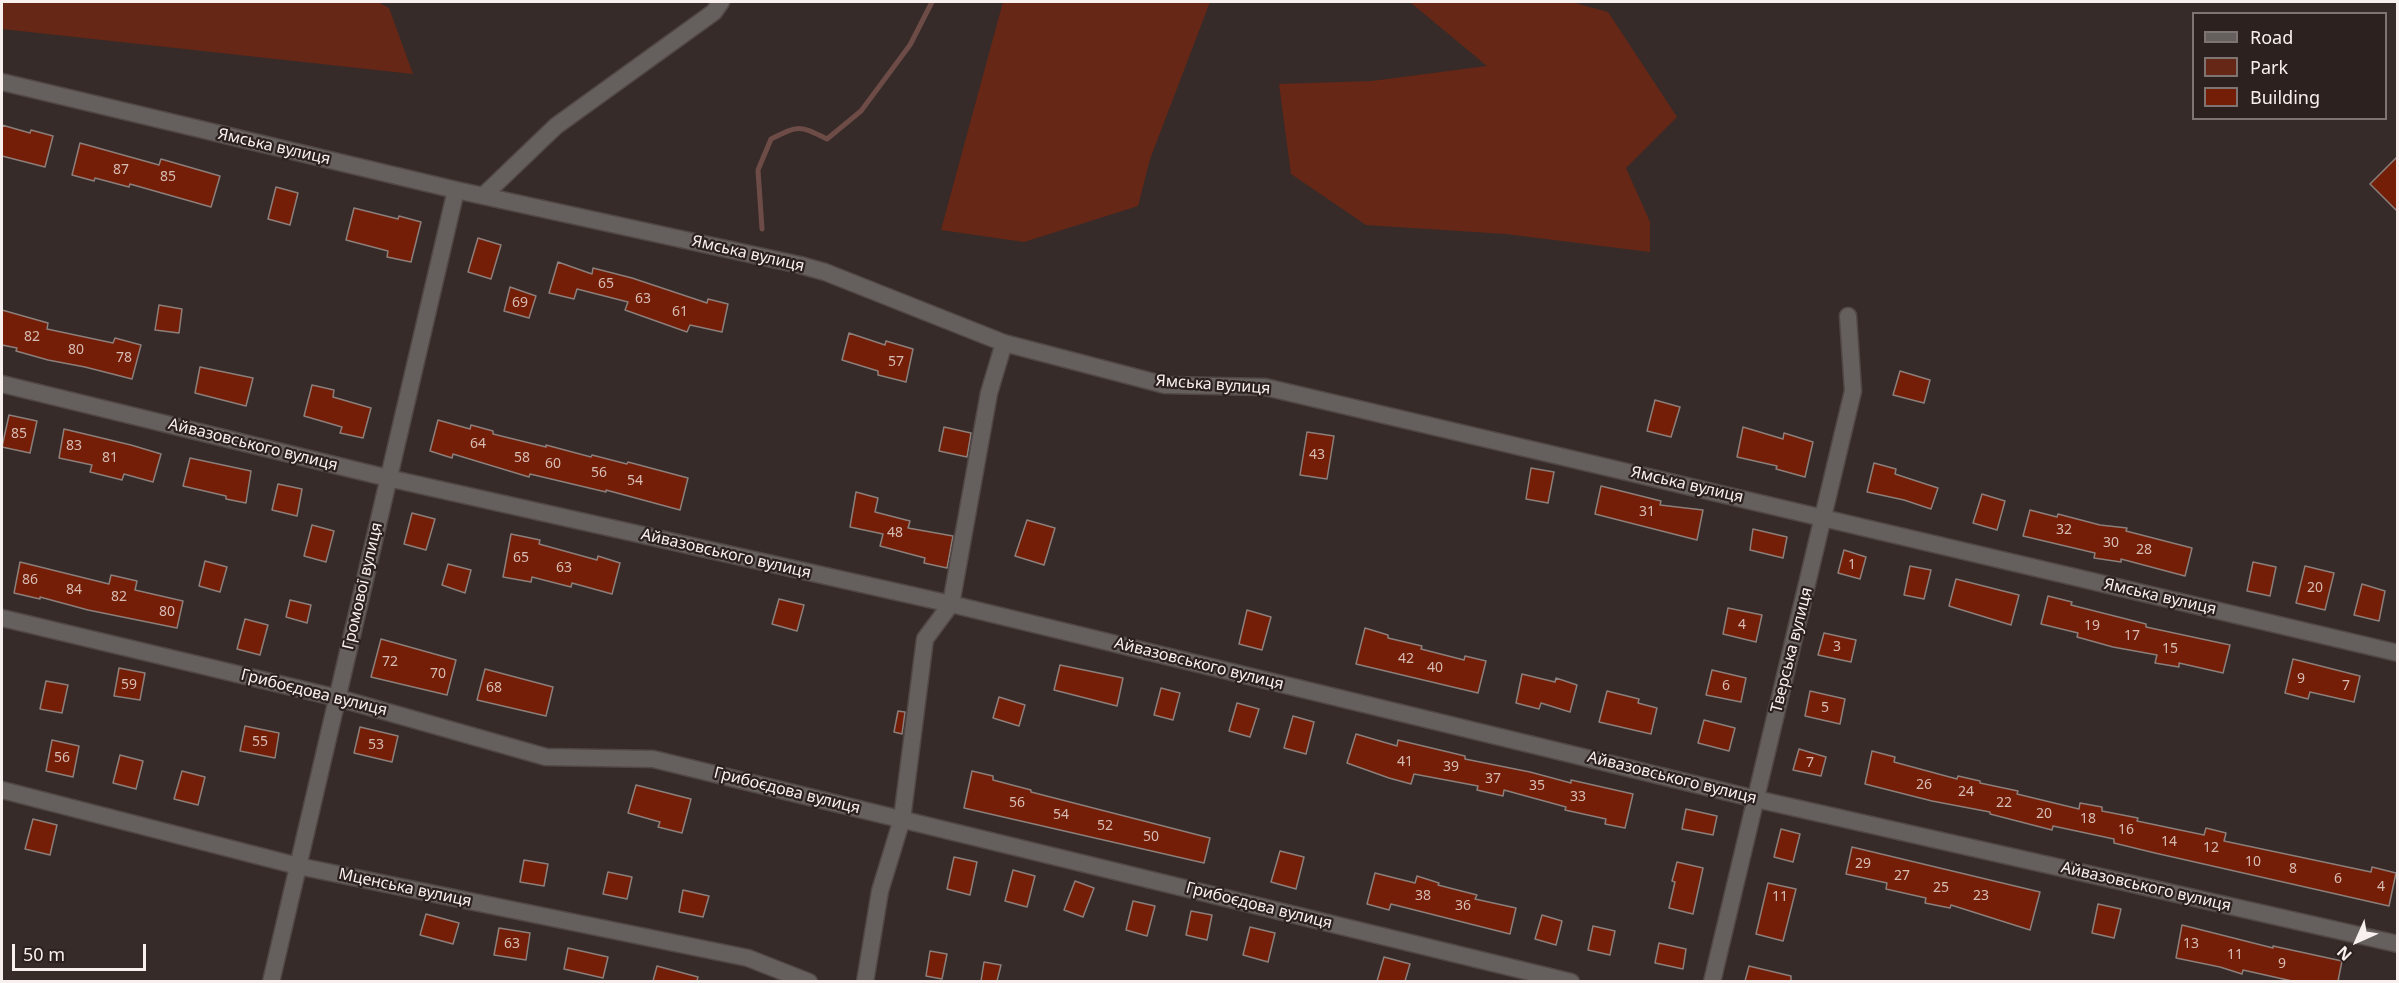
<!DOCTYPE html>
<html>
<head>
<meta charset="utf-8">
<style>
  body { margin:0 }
  #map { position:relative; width:2399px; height:983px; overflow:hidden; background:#362b28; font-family:"Noto Sans",sans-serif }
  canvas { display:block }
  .frame { position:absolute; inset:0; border:3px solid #f8f0ee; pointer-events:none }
  .legend { position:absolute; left:2192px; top:12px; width:195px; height:108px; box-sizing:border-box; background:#2c211f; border:2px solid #7e7472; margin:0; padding:8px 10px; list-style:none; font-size:18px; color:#f8f0ee }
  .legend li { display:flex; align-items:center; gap:12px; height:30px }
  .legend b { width:30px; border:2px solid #7e7472 }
  .north { position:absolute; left:2327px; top:911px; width:60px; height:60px; -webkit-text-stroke:4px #2c211f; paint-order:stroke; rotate:225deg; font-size:16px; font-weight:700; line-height:24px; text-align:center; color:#f8f0ee }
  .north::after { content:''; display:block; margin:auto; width:21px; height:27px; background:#f8f0ee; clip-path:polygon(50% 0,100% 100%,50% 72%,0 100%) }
  .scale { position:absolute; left:12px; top:944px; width:134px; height:27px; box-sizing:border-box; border:3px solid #f8f0ee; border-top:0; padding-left:8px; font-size:18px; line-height:21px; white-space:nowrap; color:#f8f0ee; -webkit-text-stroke:4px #2c211f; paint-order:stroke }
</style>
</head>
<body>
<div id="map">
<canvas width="2399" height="983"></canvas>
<div class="frame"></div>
<ul class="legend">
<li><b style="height:8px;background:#655f5d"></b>Road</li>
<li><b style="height:16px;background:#672717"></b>Park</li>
<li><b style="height:16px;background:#741e07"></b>Building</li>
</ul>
<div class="north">N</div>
<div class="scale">50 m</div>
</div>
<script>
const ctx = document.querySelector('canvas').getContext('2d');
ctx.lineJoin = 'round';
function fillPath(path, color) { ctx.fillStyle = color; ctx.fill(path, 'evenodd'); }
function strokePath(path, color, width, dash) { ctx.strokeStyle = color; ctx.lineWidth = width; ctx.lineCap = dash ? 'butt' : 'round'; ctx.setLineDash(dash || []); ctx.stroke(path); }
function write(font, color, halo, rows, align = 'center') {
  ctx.font = font + ' "Noto Sans",sans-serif'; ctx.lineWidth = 4.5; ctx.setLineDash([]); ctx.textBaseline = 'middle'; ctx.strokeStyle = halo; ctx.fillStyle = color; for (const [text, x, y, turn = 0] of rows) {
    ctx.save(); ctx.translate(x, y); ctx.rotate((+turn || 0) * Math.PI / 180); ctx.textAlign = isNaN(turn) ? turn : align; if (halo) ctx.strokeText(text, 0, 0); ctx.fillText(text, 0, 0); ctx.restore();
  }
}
fillPath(new Path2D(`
  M2,2h376l11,6 24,66 -411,-45z
  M1003,2h207l-60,157 -12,47 -114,36 -83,-12z
  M1410,2h161l37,10 69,105 -51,51 24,54v30l-144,-18 -140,-9 -75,-51 -12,-90 93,-3 115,-15z`), '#672717');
strokePath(new Path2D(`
  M762,229l-4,-59 13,-31c28,-14 28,-14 56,0l34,-28 49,-66 22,-43`), '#6d4c47', 5);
const building = new Path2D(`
  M2,125l28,8 1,-3 22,6 -8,31 -43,-11z
  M80,143l79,22 2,-6 59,17 -9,31 -81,-23 -1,3 -34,-9 -1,3 -22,-6z
  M2397,157v54l-27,-27z
  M276,187l22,6 -8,32 -22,-6z
  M354,208l44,11 1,-3 22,6 -10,40 -24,-5 1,-6 -42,-11z
  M478,238l23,7 -10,34 -23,-7z
  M558,262l34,12 1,-6 39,10 75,25 1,-4 20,5 -6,28 -32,-7 -3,7 -62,-22 3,-8 -51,-13 -3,10 -25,-6z
  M510,287l26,9 -7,22 -25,-7z
  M159,305l23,4 -3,24 -24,-3z
  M2,310l46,13 -1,6 66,14 2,-5 26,7 -9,34 -47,-12 -37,-7 -32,-9 1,-3 -15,-3z
  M849,333l36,12 1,-4 27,8 -7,33 -28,-7v-4l-36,-11z
  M200,367l53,11 -7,28 -51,-13z
  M1900,371l30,9 -6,23 -31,-8z
  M312,385l22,5 -1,7 38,11 -8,30 -23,-5 2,-6 -38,-11z
  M1655,400l25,7 -9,30 -24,-6z
  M9,415l28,6 -7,32 -28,-6z
  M438,420l32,9 1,-4 22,6v3l53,13v-2l45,12 1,-2 35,9 1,-2 60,16 -8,32 -74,-20v2l-76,-18 -1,3 -76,-23 -1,4 -22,-7z
  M944,427l27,6 -4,24 -28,-6z
  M1743,427l40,12 1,-6 29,9 -8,35 -29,-8 1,-3 -40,-9z
  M64,429l67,16 30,9 -8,28 -29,-8 -2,6 -32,-8 2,-7 -33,-7z
  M1307,432l27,4 -7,43 -27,-4z
  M190,458l61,13 -5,32 -20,-4v-3l-43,-10z
  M1874,463l22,6 -1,5 43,14 -7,21 -27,-9 -37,-8z
  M1531,468l23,4 -6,31 -22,-4z
  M278,484l24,5 -5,27 -25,-6z
  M1601,486l60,15 -1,4 43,5 -6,30 -102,-26z
  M856,492l22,6 -3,14 35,9 -2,7 45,8 -6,32 -23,-5 1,-5 -45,-12 3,-12 -33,-7z
  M1982,494l23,7 -8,29 -24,-7z
  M2030,510l27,7 1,-3 42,11 27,3 -1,3 66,17 -7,28 -64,-17v3l-27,-4 1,-5 -72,-17z
  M412,513l23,6 -9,31 -22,-6z
  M1027,520l28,8 -11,37 -29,-9z
  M312,525l22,6 -8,31 -22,-6z
  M1753,529l34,8 -4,21 -33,-8z
  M511,534l29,6 -1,4 58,16 1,-4 22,7 -8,31 -40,-11 -1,4 -39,-10 -1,5 -28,-5z
  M1844,550l22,7 -6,22 -22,-6z
  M205,561l22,6 -7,25 -21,-6z
  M20,562l89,22 2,-9 26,6 -2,9 48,11 -6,27 -89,-18 -48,-13v2l-26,-6z
  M2253,562l23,5 -6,29 -23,-5z
  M448,564l23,6 -6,23 -23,-8z
  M1910,566l21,4 -7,29 -20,-4z
  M2305,566l29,7 -9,37 -29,-7z
  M1956,579l63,16 -8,30 -62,-19z
  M2362,584l23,7 -6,30 -25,-6z
  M2048,596l24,6 -1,3 75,19v3l84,18 -7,28 -44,-10v4l-24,-4 2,-8 -44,-8 -36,-10 1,-4 -37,-9z
  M779,599l25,6 -7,26 -25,-7z
  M290,600l21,5 -4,18 -21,-6z
  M1728,608l34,7 -6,27 -33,-8z
  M1247,610l24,7 -9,33 -23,-6z
  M245,619l23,6 -8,30 -23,-6z
  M1365,628l23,7v3l34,8 -1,3 43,11 1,-4 21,5 -8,32 -122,-29z
  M1824,633l32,7 -5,22 -33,-7z
  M381,639l75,21 -9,35 -76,-18z
  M2293,659l67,17 -6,26 -44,-10 -2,7 -23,-6z
  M1060,665l63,13 -6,28 -63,-16z
  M119,668l26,5 -5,27 -26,-4z
  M485,669l68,18 -7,29 -69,-16z
  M1712,670l34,8 -5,24 -35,-7z
  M1522,674l33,8 1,-4 21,7 -7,27 -29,-9 -2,6 -23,-6z
  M46,681l22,4 -6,28 -22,-4z
  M1161,688l19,5 -7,27 -19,-5z
  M1607,691l32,8 -1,4 19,5 -6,26 -52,-12z
  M1810,691l35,8 -5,25 -35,-8z
  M999,697l26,8 -6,21 -26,-8z
  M1237,703l22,6 -9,28 -21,-6z
  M898,711l7,1 -3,22 -8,-2z
  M1293,716l21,6 -8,32 -22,-6z
  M1704,720l31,8 -6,23 -31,-8z
  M245,726l34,7 -4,25 -35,-7z
  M360,727l38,9 -6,26 -38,-9z
  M1356,734l41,12 1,-6 67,16v3l65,13 41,11v-3l62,14 -8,34 -20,-4 1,-5 -41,-9 1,-3 -62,-17 -1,6 -26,-6 1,-4 -64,-12 -3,10 -22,-6 -42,-15z
  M52,740l27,6 -6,31 -27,-6z
  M1799,749l27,8 -5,19 -28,-6z
  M1872,751l23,6 -1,5 63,17 1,-3 22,5v2l38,8 -1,3 62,15 1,-6 22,4v4l36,7 -1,3 67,14 2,-7 20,5 -2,8 147,31 1,-5 24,6 -7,33 -234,-53 -41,-10v-4l-61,-13 -1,4 -62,-16v-2l-58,-11 -67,-17z
  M120,755l23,6 -7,28 -23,-6z
  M182,771l23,6 -7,28 -24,-6z
  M972,771l21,5v4l38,10v2l179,46 -6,25 -240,-55z
  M636,785l55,14 -9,34 -24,-6 2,-5 -32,-9z
  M1686,809l31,7 -4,19 -31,-6z
  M33,819l24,6 -7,30 -25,-6z
  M1781,829l19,5 -7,28 -19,-5z
  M1852,847l188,45 -10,38 -79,-25 -1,3 -25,-5 1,-5 -40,-9 1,-6 -41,-9z
  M1280,851l24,6 -8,32 -25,-7z
  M954,857l23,5 -7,33 -23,-6z
  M524,860l24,4 -4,22 -24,-4z
  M1677,862l26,6 -10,46 -24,-6 6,-26 -3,-1z
  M1013,870l22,6 -8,31 -22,-6z
  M608,872l24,5 -5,22 -24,-5z
  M1375,873l40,10 2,-7 22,7 -1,2 39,10 -2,4 41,9 -6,26 -119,-30 -2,6 -22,-6z
  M1075,881l19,7 -11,29 -19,-7z
  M1768,883l28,6 -13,52 -27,-7z
  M683,890l26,6 -6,21 -24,-5z
  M1133,901l22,5 -8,30 -21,-6z
  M2098,904l23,5 -7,29 -22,-5z
  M1191,911l21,4 -5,25 -21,-5z
  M426,914l33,9 -6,21 -33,-9z
  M1542,915l20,6 -6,24 -21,-6z
  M2182,925l91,23v-2l69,15 -4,20h-46l-49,-11 -1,4 -22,-7 -44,-9z
  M1593,926l22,5 -5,24 -22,-5z
  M1250,927l25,6 -7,29 -25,-7z
  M499,928l31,5 -4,27 -32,-5z
  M1659,943l27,6 -3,20 -28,-6z
  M568,948l40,9 -5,21 -39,-9z
  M930,951l17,3 -5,25 -16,-3z
  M1384,957l26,7 -5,17h-28z
  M984,962l17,3 -4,16h-16z
  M657,966l41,11 -1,4h-44z
  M1749,966l42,10v5h-46z`);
fillPath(building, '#741e07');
strokePath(building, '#8c7f7b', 1.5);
const street = new Path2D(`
  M2,82l454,108 344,75 25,7 179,71 161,42 100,2 1133,266
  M483,196l73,-70 158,-114 7,-10
  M2,384l386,94 563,126 805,195 642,145
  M2,618l336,80 208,59 107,2 918,223
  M2,790l296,76 450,92 61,24
  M271,982l185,-792
  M865,982l15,-91 22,-72 23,-180 26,-35 38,-211 15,-50
  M1712,982l141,-591 -5,-75`);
strokePath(street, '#514744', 19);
strokePath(street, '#655f5d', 16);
write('14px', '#d7bcb4', null, [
  ["87",121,170],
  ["85",168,177],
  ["65",606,284],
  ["63",643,299],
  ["69",520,303],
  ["61",680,312],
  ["82",32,337],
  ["80",76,350],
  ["78",124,358],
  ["57",896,362],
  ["85",19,434],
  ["64",478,444],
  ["83",74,446],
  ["43",1317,455],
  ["81",110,458],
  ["58",522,458],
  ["60",553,464],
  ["56",599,473],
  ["54",635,481],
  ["31",1647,512],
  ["32",2064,530],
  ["48",895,533],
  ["30",2111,543],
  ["28",2144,550],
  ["65",521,558],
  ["1",1852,565],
  ["63",564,568],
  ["86",30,580],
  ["20",2315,588],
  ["84",74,590],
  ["82",119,597],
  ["80",167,612],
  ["4",1742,625],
  ["19",2092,626],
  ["17",2132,636],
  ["3",1837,647],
  ["15",2170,649],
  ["42",1406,659],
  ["72",390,662],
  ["40",1435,668],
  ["70",438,674],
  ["9",2301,679],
  ["59",129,685],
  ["6",1726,686],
  ["7",2346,686],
  ["68",494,688],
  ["5",1825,708],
  ["55",260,742],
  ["53",376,745],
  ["56",62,758],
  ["41",1405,762],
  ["7",1810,763],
  ["39",1451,767],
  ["37",1493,779],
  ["26",1924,785],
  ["35",1537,786],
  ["24",1966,792],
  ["33",1578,797],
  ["56",1017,803],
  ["22",2004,803],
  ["20",2044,814],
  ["54",1061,815],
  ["18",2088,819],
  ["52",1105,826],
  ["16",2126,830],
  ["50",1151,837],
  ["14",2169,842],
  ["12",2211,848],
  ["10",2253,862],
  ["29",1863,864],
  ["8",2293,869],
  ["27",1902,876],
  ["6",2338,879],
  ["4",2381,887],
  ["25",1941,888],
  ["38",1423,896],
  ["23",1981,896],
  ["11",1780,897],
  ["36",1463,906],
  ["63",512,944],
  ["13",2191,944],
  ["11",2235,955],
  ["9",2282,964]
]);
write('16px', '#f8f0ee', '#2c211f', [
  ["Ямська вулиця",274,147,13],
  ["Ямська вулиця",748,254,13],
  ["Ямська вулиця",1213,385,4],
  ["Айвазовського вулиця",253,445,14],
  ["Ямська вулиця",1687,485,13],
  ["Айвазовського вулиця",726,554,13],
  ["Громової вулиця",363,586,-77],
  ["Ямська вулиця",2160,597,13],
  ["Тверська вулиця",1792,650,-76],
  ["Айвазовського вулиця",1199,664,14],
  ["Грибоєдова вулиця",314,693,14],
  ["Айвазовського вулиця",1672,778,14],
  ["Грибоєдова вулиця",787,791,14],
  ["Айвазовського вулиця",2146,887,13],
  ["Мценська вулиця",405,888,12],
  ["Грибоєдова вулиця",1259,906,14]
]);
</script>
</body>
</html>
